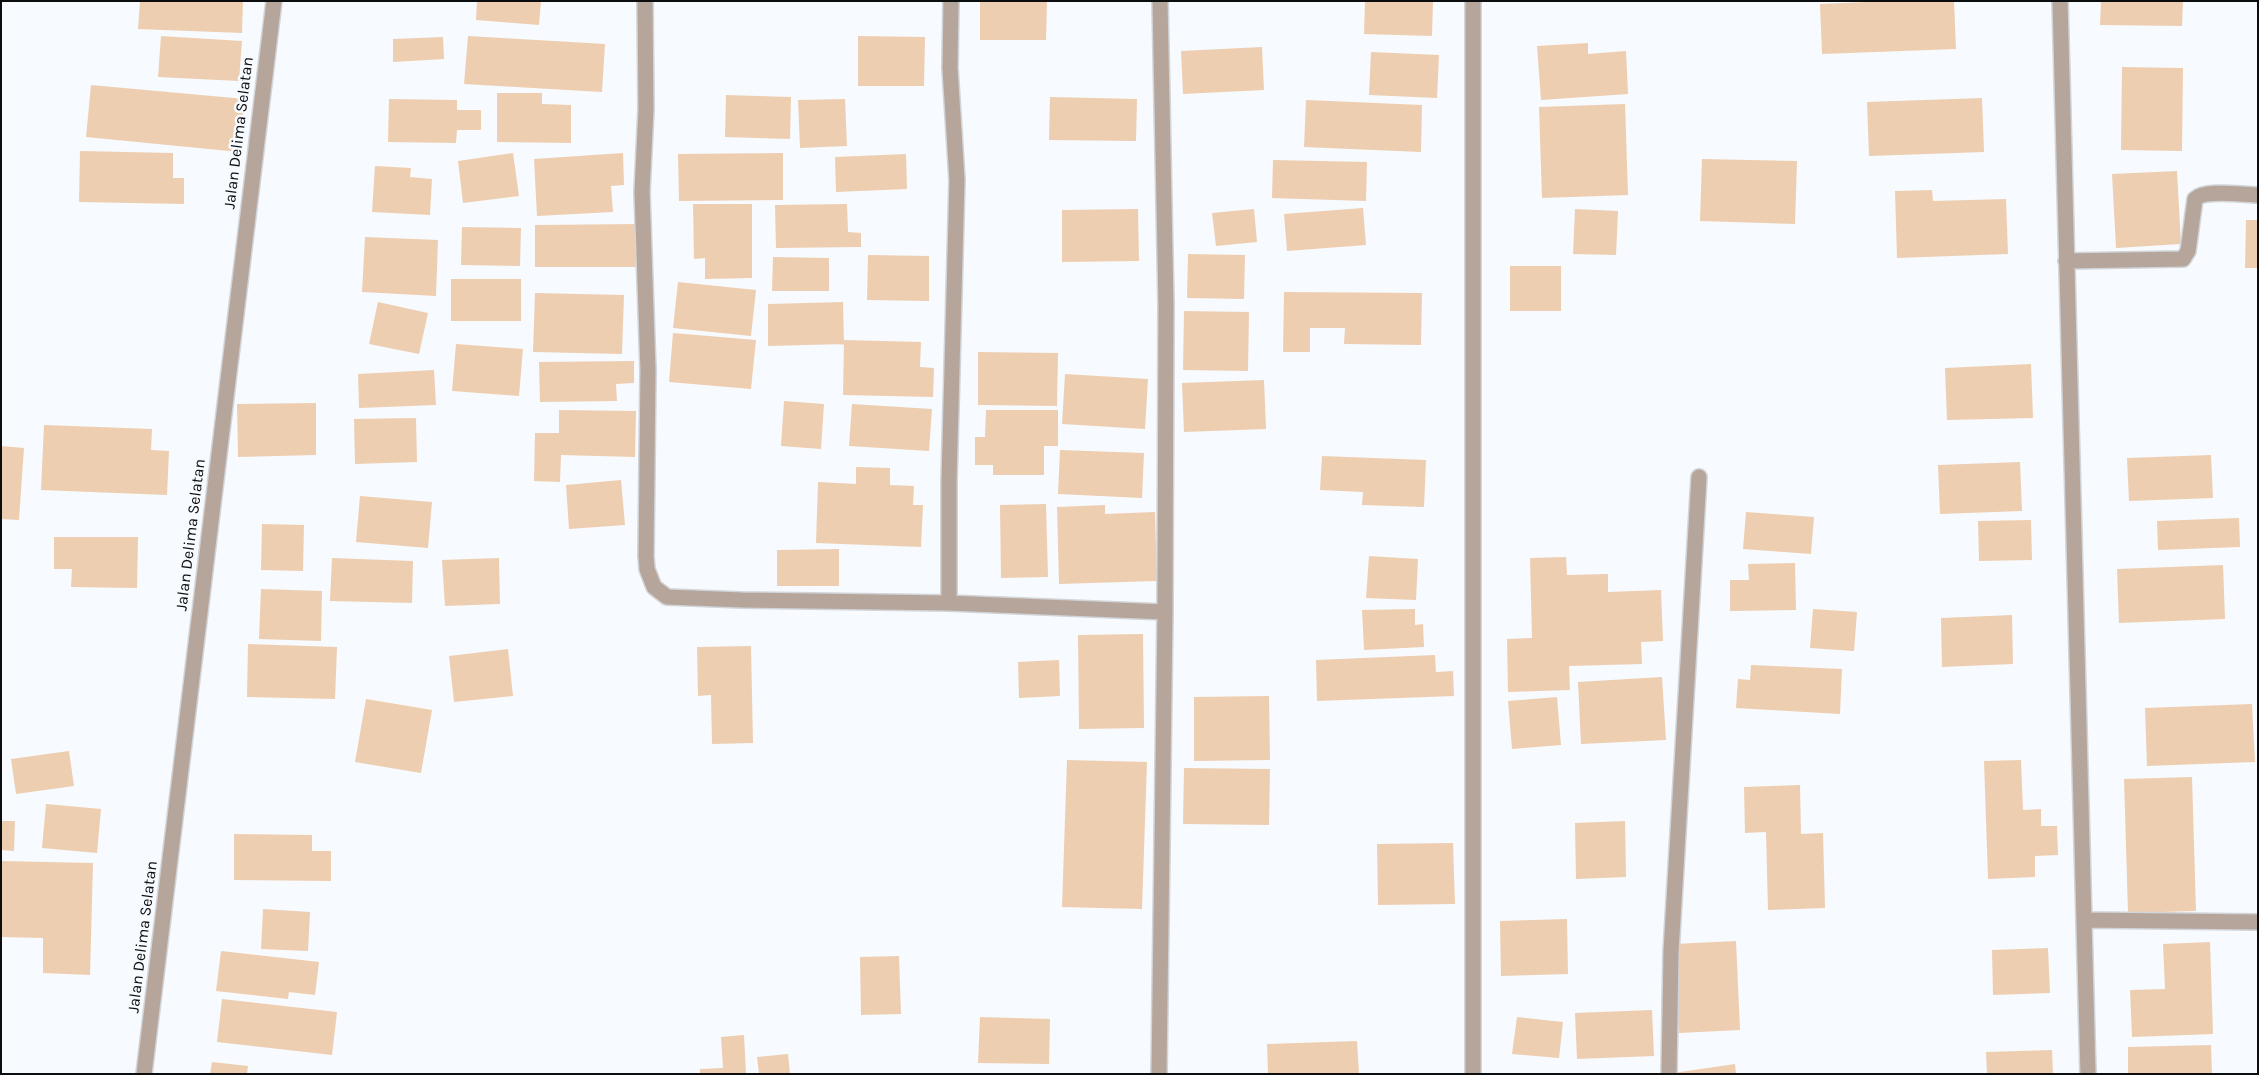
<!DOCTYPE html>
<html>
<head>
<meta charset="utf-8">
<style>
  body { margin:0 }
  #map { position:relative; width:2259px; height:1075px; overflow:hidden; background:#f7fafe; font-family:Karla,sans-serif }
  canvas { display:block }
  .frame { position:absolute; inset:0; border:2px solid #0c0d0f; pointer-events:none }
</style>
</head>
<body>
<div id="map">
<canvas width="2259" height="1075"></canvas>
<div class="frame"></div>
</div>
<script>
const ctx = document.querySelector('canvas').getContext('2d');
ctx.lineJoin = 'round';
function fillPath(path, color) { ctx.fillStyle = color; ctx.fill(path, 'evenodd'); }
function strokePath(path, color, width, dash) { ctx.strokeStyle = color; ctx.lineWidth = width; ctx.lineCap = dash ? 'butt' : 'round'; ctx.setLineDash(dash || []); ctx.stroke(path); }
function write(font, color, halo, rows, align = 'center') {
  ctx.font = font + ' Karla,sans-serif'; ctx.lineWidth = 5; ctx.setLineDash([]); ctx.textBaseline = 'middle'; ctx.strokeStyle = halo; ctx.fillStyle = color; for (const [text, x, y, turn = 0] of rows) {
    ctx.save(); ctx.translate(x, y); ctx.rotate((+turn || 0) * Math.PI / 180); ctx.textAlign = isNaN(turn) ? turn : align; if (halo) ctx.strokeText(text, 0, 0); ctx.fillText(text, 0, 0); ctx.restore();
  }
}
fillPath(new Path2D(`
  M140,1h103l-1,32 -104,-4z
  M477,1h64l-2,24 -63,-5z
  M1365,1h68l-1,35 -68,-2z
  M1891,1h63l2,48 -134,5 -2,-50z
  M2101,1h82l-1,25 -82,-1z
  M980,2h67l-1,38h-66z
  M161,36l81,5 -3,40 -81,-4z
  M468,36l137,8 -3,48 -138,-8z
  M858,36l67,1 -1,49h-66z
  M443,37l1,22 -51,3v-23z
  M1588,43v11l38,-3 2,43 -87,6 -4,-54z
  M1262,47l2,43 -81,4 -2,-43z
  M1371,52l68,3 -2,43 -68,-3z
  M2122,67l61,1 -1,83 -61,-1z
  M91,85l154,14 -6,53 -153,-15z
  M497,93h45v11l29,1v38l-74,-1z
  M726,95l65,2 -1,42 -65,-2z
  M1050,97l87,2 -1,42 -87,-1z
  M1982,98l2,54 -115,4 -2,-54z
  M389,99l68,1v10h24v20h-24l-1,13 -68,-1z
  M845,99l2,47 -47,2 -2,-48z
  M1306,100l116,5 -1,47 -117,-5z
  M1625,104l3,91 -86,3 -3,-91z
  M80,151l93,2v25h11v26l-105,-2z
  M513,153l6,43 -56,7 -5,-42z
  M623,153l1,32 -13,1 2,26 -76,4 -3,-57z
  M783,153v47l-104,1 -1,-47z
  M906,154l1,35 -71,3 -1,-35z
  M1702,159l95,2 -2,63 -95,-3z
  M1273,160l94,2 -1,39 -94,-3z
  M375,166l36,2 -1,9 22,2 -2,36 -58,-3z
  M2177,171l4,73 -65,4 -4,-74z
  M1932,190l1,11 73,-2 2,55 -111,4 -2,-67z
  M693,204h59v74l-47,1v-21l-11,1z
  M847,204l1,28 13,1v14l-85,1 -1,-43z
  M1363,208l3,37 -79,6 -3,-37z
  M1138,209l1,52 -77,1v-52z
  M1254,209l3,33 -41,4 -4,-33z
  M1575,209l43,2 -2,44 -43,-1z
  M2246,220h12v48h-13z
  M639,224v43h-104v-42z
  M462,227l59,1 -1,38 -59,-1z
  M365,237l73,3 -2,56 -74,-4z
  M1188,254l57,1 -1,44 -57,-1z
  M868,255l61,1v45l-62,-1z
  M773,257l56,1v33h-57z
  M1510,266h51v45h-51z
  M451,279h70v42h-70z
  M678,282l78,8 -5,46 -78,-8z
  M1284,292l138,1 -1,52 -77,-1 1,-16h-35v24h-27z
  M535,293l89,2 -2,59 -89,-2z
  M378,302l50,11 -9,41 -50,-10z
  M843,302l1,42 -76,2v-42z
  M1184,311l65,1 -1,59 -65,-1z
  M673,333l83,7 -5,49 -82,-7z
  M844,340l77,2 -1,25 14,1 -1,29 -90,-2z
  M456,344l67,5 -4,47 -67,-5z
  M978,352l80,1 -1,53 -79,-1z
  M634,361v22l-18,1 1,17 -77,1 -1,-40z
  M2031,364l2,54 -86,2 -2,-52z
  M434,370l2,35 -77,3 -1,-34z
  M1065,374l83,5 -3,50 -83,-5z
  M1264,380l2,49 -82,3 -2,-49z
  M784,401l40,3 -3,45 -40,-3z
  M316,403v52l-78,2 -1,-53z
  M852,404l80,5 -3,42 -80,-5z
  M559,410l77,1 -1,46 -74,-2 -1,27 -26,-1 1,-48h24z
  M986,410h72v36h-14v29h-51v-10h-18v-28h10z
  M416,418l1,44 -62,2 -1,-45z
  M44,425l108,4 -1,21 18,1 -2,44 -126,-5z
  M1,446l23,2 -5,72 -18,-1z
  M1060,450l84,3 -2,45 -84,-4z
  M2211,455l2,43 -84,3 -2,-43z
  M1322,456l104,4 -2,47 -62,-2 1,-13 -43,-2z
  M2020,462l2,49 -82,3 -2,-49z
  M856,467l34,1v17l24,1 -1,19h10l-2,42 -105,-4 2,-61 38,2z
  M621,480l4,45 -56,4 -3,-44z
  M360,496l72,6 -4,46 -72,-6z
  M1046,504l2,73 -47,1 -1,-73z
  M1105,505v9l50,-2 2,69 -98,3 -2,-77z
  M1746,512l68,5 -3,37 -68,-5z
  M2239,518l1,29 -82,3 -1,-29z
  M2031,520l1,40 -53,1 -1,-40z
  M262,524l42,1 -1,46 -42,-1z
  M54,537h84l-1,51 -66,-1 1,-18h-18z
  M839,549v37h-62v-36z
  M1369,556l49,3 -2,41 -50,-2z
  M1566,557l1,18 41,-1v18l53,-2 2,51 -22,1 1,22 -73,2 1,24 -62,2 -1,-53 25,-1 -2,-80z
  M332,558l81,3 -1,42 -82,-2z
  M499,558l1,46 -55,2 -3,-46z
  M1795,563l1,47 -66,1v-31h19l-1,-16z
  M2223,565l2,54 -106,4 -2,-54z
  M261,589l61,2 -1,50 -62,-2z
  M1415,609v16l8,-1 1,23 -60,3 -2,-40z
  M1813,609l44,3 -3,39 -44,-3z
  M2012,615l1,49 -71,3 -1,-49z
  M1143,634l1,94 -65,1 -1,-94z
  M248,644l89,3 -2,52 -88,-2z
  M751,646l2,97 -41,1 -1,-49 -13,1 -1,-49z
  M508,649l5,47 -59,6 -5,-46z
  M1435,655l1,17 17,-1 1,25 -137,5 -1,-41z
  M1059,660l1,36 -41,2 -1,-36z
  M1751,665l91,4 -2,45 -104,-6 2,-29 12,1z
  M1662,677l4,63 -85,4 -3,-62z
  M1269,696l1,64 -76,1v-64z
  M1557,697l4,48 -49,4 -4,-48z
  M366,699l66,11 -11,63 -66,-11z
  M2252,704l3,58 -108,4 -2,-58z
  M69,751l5,35 -58,8 -5,-35z
  M1067,760l80,2 -5,147 -80,-2z
  M2021,760l2,50 18,-1v17h16l1,29 -23,1v21l-47,2 -4,-118z
  M1184,768l86,1 -1,56 -86,-1z
  M2192,777l4,134 -68,2 -4,-134z
  M1800,785l1,49 22,-1 2,75 -57,2 -2,-78 -21,1 -1,-46z
  M46,804l55,5 -4,44 -55,-5z
  M1,821h14l-1,30 -13,-1z
  M1625,821l1,56 -50,2 -1,-56z
  M234,834l78,1v16h19v30l-97,-1z
  M1453,843l2,61 -77,1 -1,-61z
  M1,861l92,2 -3,112 -47,-2v-35l-42,-1z
  M263,909l47,3 -2,39 -47,-2z
  M1567,919l1,55 -67,2 -1,-55z
  M1736,941l4,89 -61,3 -5,-89z
  M2210,942l3,92 -81,3 -2,-47 35,-1 -2,-45z
  M2048,948l2,45 -57,2 -1,-45z
  M221,951l98,11 -4,33 -26,-3 -1,7 -72,-8z
  M899,956l2,58 -40,1 -1,-58z
  M222,999l115,13 -5,43 -115,-13z
  M1652,1010l2,46 -77,3 -2,-46z
  M980,1017l70,2 -1,45 -71,-1z
  M1517,1017l46,5 -4,36 -47,-4z
  M744,1035l2,39h-46v-5l23,-1 -2,-31z
  M1357,1041l2,33 -91,-1 -1,-29z
  M2211,1045l1,29h-84v-27z
  M2052,1050l1,24h-66l-1,-22z
  M788,1054l2,20h-31l-2,-17z
  M212,1062l36,4 -1,8h-37z
  M1735,1064l1,10h-63v-1z`), '#eeceb0');
const street = new Path2D(`
  M645,1l1,108 -4,83 6,178 -2,186 1,13 7,18 13,10 75,3 207,3
  M951,1l-1,67 7,112 -8,302v121l216,9
  M1473,1v1073
  M2060,1l28,1073
  M2066,261l117,-2 5,-8 7,-52c10,-10 48,-4 63,-4
  M2084,920l174,2
  M144,1074l130,-1073
  M1159,1074l6,-462 1,-307 -6,-304
  M1669,1074l2,-122 28,-475`);
strokePath(street, '#d1d4d8', 18);
strokePath(street, '#b6a59b', 15);
write('16px', '#0c0d0f', '#f7fafe', [
  ["Jalan Delima Selatan",239,133,-83],
  ["Jalan Delima Selatan",191,535,-83],
  ["Jalan Delima Selatan",143,937,-83]
]);
</script>
</body>
</html>
